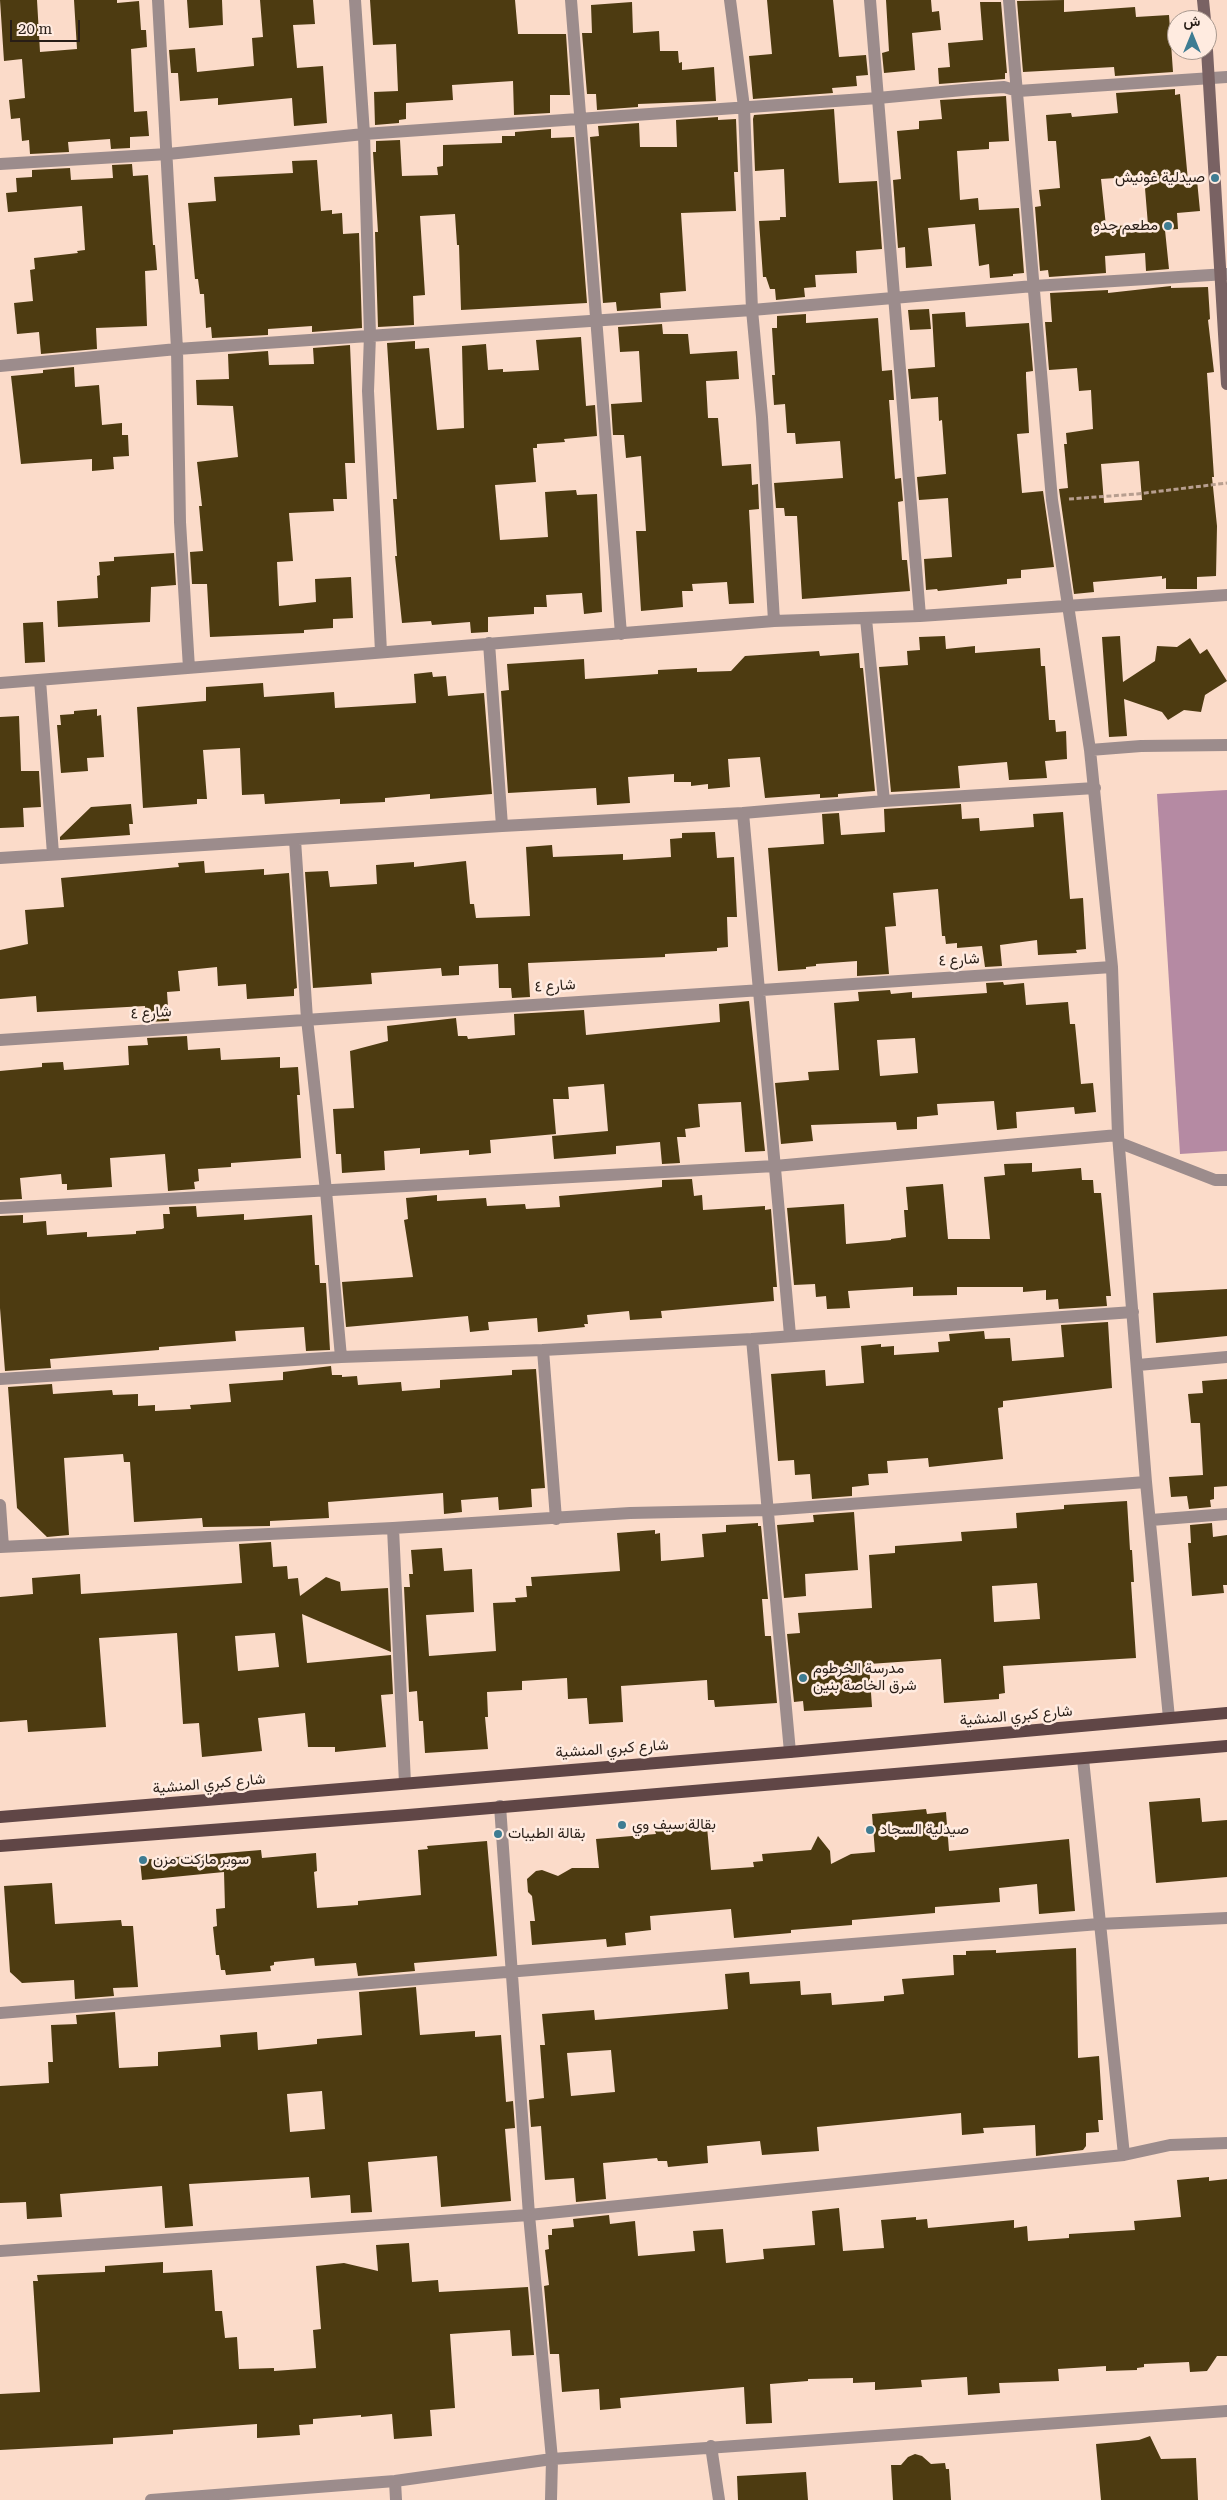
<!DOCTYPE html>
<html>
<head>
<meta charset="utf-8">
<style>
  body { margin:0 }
  #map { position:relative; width:1227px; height:2500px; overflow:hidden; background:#fbdbc9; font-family:"Roboto Serif",Vazirmatn,serif }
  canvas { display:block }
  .north { position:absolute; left:1167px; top:10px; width:50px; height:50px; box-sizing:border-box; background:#ffebe0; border:1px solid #a9998f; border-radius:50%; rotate:0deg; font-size:14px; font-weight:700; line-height:20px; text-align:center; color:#281d16 }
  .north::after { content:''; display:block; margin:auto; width:18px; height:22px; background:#3e7c92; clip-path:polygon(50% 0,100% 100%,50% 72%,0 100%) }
  .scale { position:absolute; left:10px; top:20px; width:70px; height:22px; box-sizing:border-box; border:2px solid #281d16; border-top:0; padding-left:6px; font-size:15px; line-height:18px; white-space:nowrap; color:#281d16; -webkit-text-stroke:4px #ffebe0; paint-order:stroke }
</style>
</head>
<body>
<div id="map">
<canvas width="1227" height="2500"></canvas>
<div class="north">ش</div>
<div class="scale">20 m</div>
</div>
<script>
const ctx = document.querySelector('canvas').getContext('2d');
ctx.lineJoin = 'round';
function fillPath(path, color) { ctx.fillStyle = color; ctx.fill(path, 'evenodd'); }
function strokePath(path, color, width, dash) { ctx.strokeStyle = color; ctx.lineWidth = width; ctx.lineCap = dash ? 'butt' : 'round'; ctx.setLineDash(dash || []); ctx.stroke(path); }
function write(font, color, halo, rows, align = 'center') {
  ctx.font = font + ' "Roboto Serif",Vazirmatn,serif'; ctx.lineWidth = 5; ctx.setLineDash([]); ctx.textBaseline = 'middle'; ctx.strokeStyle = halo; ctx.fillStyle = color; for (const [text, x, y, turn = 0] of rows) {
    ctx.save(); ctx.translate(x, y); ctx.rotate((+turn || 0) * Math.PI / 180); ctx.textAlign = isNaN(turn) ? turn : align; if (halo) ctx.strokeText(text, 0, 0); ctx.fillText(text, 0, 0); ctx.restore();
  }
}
fillPath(new Path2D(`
  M1227,790v361l-47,3 -23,-360z`), '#b58aa3');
fillPath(new Path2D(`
  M0,0h37l3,52 37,-3 -3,-49h43v3l22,-2 2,29h5l1,17 -16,2 3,63 13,-1 2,25 -19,1v11l-19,1 -1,-10 -42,3 1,10 -39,2 -1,-14 -7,1 -2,-23 -9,1 -2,-19 16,-2 -3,-39 -18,2z
  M187,0h35l1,25 -34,3z
  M260,0h53l2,24 -22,1 4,43 26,-2 4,57 -33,3 -2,-28 -74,7v-7l-38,3 -2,-28h-7l-2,-23 26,-2 2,24 57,-6 -2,-28 11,-1z
  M370,0h145l3,34h48l4,61h-20v18l-36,2 -1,-34 -61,4 1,15 -47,3v16l-7,1v3l-24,2 -1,-33 24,-1 -2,-47 -23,1z
  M767,0h66l6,57 27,-2 2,20 -12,1 1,10 -25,2 1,5 -80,6 -4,-43 23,-2z
  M886,0h45l1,12 7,-1 2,19 -29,3 3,37 -31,3 -2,-20 7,-2z
  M1064,0v12l71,-5 1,10 33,-2 4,57 -58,4 -1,-9 -91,5 -6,-71z
  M632,2l1,31 26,-2 1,20h18l1,12 3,-1v8l32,-3 2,34 -78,3v3l-41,3 -1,-16h-9l-5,-61h10l-1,-28z
  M980,2h21l6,71h-2v6l-66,5 -1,-16 12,-1 -2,-24 35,-3z
  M1175,89v6l5,-1 8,87 9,-1 3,31 -23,2 1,16 -13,1 4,39 -23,2 -1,-18 -40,3 1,17 -57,4 -1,-7 -8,1 -5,-64 6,-1 -2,-16 21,-2 -4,-47h-8l-2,-26 25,-2 1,4 46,-4 -2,-20zM1144,176l4,49 -42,1 -5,-47z
  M1006,96l3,45 -20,1v7l-32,2 3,49 18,-2 1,12 40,-2 5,65 -11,1v2l-23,2 -1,-14 -10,2 -4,-42 -47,4 4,38 -26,2 -1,-21 -7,1 -5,-68 8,-1 -4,-48 22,-2v-8l23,-2 -2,-19z
  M834,109l5,74 38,-2 5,68 -26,2 1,22 -42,2 1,12 -12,1 1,9 -29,3 -1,-11h-5l-4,-12h-3l-4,-56 21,-1v-3h6l-2,-48 -29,2 -2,-52 1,-4z
  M718,117v3l18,-1 2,53h-4l2,39 -55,2 5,78 -26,2 1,15 -44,3 -1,-9 -13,1 -13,-166 9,-1 -1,-10 41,-3 1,24h37l-1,-27z
  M551,129v9l23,-1 13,166 -126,7 -2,-65h-2l-2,-31 -35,2 5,79 -12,1 1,29 -36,2 -3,-95h3l-5,-80h3v-11l24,-1 2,36 36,-1 -1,-8 6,-1v-21l59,-2v-7h13v-4z
  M317,160l4,51 11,-1v4l10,-1 1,21 16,-1 3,95 -50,4v-6l-44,3v6l-56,3 -1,-11 -5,1 -2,-34h-4l-2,-15h-3l-7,-76 28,-2 -2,-24 79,-4 -1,-12z
  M132,164l1,12 15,-1 5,70h2l2,25 -12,1 2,55 -51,2 1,21 -56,5 -2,-22 -22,2 -3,-31 19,-2 -3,-31 5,-1 -1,-11 44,-5 -1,-2 8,-1 -3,-44 -74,6 -2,-19 11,-1 -1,-14 16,-1v-7l38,-2 1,12 42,-2 -1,-13z
  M1171,286v2l37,-1 2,32 -2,1 6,52 -7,1 7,104h-2l5,49 -1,50 -19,1v12h-31v-11l-4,1v-3l-69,6 1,10 -20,2 -15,-105 9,-1 -4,-44h3l-1,-11 27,-4 -2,-39 -12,1 -2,-23 -28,2 -4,-48h7l-2,-29 58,-3v3zM1139,461l3,39 -38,3 -3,-39z
  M929,309l2,20 -21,1 -2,-20z
  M965,312l1,15 63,-4 4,48 -7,1v5l3,56 -12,1 5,59 21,-2 11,76 -33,3v8l-14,1v5l-69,7 -1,-2 -11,1 -2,-31 28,-2 -4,-59 -29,2 -2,-23 29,-3 -4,-54 -3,1 -1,-24 -27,2 -3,-30 27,-2 -3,-53z
  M806,314v9l72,-5 4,53 10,-1 2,30h-5l6,79 6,-1 2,23 -5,1 4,58h5l3,31 -108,8 -5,-83h-12l-1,-8h-8l-2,-25 69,-5 -3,-37 -44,3 -1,-11h-8l-2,-29 -11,1 -2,-30h3l-3,-47h5v-12z
  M662,324l1,10h25l2,20 47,-3 2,28 -33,2 2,37h10l4,48 29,-2 1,21 6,-1 1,25 -10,1 5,93 -25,1 -2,-22 -35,2 1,7h-11l1,16 -42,4 -5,-80h10l-5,-75 -15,2 -2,-23h-11l-2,-31 31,-2 -3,-51 -19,1 -2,-25z
  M581,337l5,69 9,-1 2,31 -33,3 1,3 -28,2v4h-4l3,34 -41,3 5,55 48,-3 -3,-45 31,-2 1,5 20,-1 5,118 -18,2 -2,-21 -36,2 1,12h-13v7l-46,3v15l-17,1 -1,-11 -38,3 -1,-4 -29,2 -7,-67h2l-4,-57h4l-10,-156 28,-2v8l14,-1 8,82 27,-2 -2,-82 24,-2 2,26 15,-1v3l36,-2 -3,-30z
  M350,345l5,118h-10l2,36h-14l1,12 -45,2 4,48 -16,1 2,44 37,-4 -1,-23 36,-2 2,41 -20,1v9l-29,2v3l-94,4 -3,-53h-15l-2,-32 13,-1 -4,-45h3l-5,-44 41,-5 -5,-51 -36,-1 -1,-25 33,-1 -1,-25 40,-3 1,14 45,-1 -1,-16z
  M74,367l1,20 24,-2 3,40 20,-2v12h6l1,21 -16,1 1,12 -22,2v-12l-71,5 -10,-88 32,-3v-3z
  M174,553l2,32 -25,2 -1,35 -92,5 -1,-26 41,-3 -1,-22 3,-1 -1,-13 15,-1v-4z
  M43,622l2,40 -20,1 -2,-40z
  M945,636l1,13 29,-3v7l65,-5 1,18h4l4,54h6l1,12 10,-1 1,28 -22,2 2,17 -38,2 -2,-18 -49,4 2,22 -69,4 -12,-125 29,-2 -1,-14 13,-1 -1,-13z
  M1120,636l3,46 32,-21 2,-15 20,1 13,-9 10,16 7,-5 20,32 -22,14 -4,17 -17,-2 -16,10 -6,-8 -38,-13 3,37 -18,1 -7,-100z
  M819,651l1,5 39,-3 1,15h3l12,123 -37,3v3l-18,1v-4l-55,4 -5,-41 -32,2 2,28 -22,2v-5l-17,2v-4h-17v-8l-46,3 2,26 -33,2 -1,-17 -88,5 -7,-102 8,-1 -2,-26 77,-5 1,20 73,-5v-4l39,-2v4l34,-1 14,-15z
  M432,672l1,5 13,-1 2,20 36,-3 8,101 -62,5v-5l-45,4v4l-45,2v-5l-75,5 -1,-10 -22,1 -2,-47 -37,2 4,49h-10v5l-54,4 -6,-101 69,-6v-14l57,-4 1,14 70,-5 1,16 81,-5 -2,-29z
  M97,709v7l4,-1 3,42 -17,1 1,13 -27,2 -4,-48h4l-1,-10 14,-1v-3z
  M19,716l2,55h18l2,36 -18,1 1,19 -24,1v-111z
  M131,804l2,20h-4l1,11 -70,5v-3l31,-30z
  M961,804l1,15 17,-1 1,13 54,-4 -1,-13 30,-2 7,87 13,-1 3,51 -10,1 1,3 -39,2 -1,-15 -37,5 2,21 -17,1 -3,-21 -25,2v-5l-11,1 -1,-8h-3l-4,-47 -45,4 3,33 -11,1 4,47 -32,2v-15l-41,3v2l-10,1v2l-28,2 -10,-123 56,-4 -2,-30 17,-1 2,22 44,-3 -1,-23z
  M715,832l2,26 17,-1 3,60h-10l1,30 -11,1v3l-52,3v3l-137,6 2,34 -18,1 -1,-10h-12l-1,-24 -39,2v9l-17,1 -1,-8 -70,5 1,11 -59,4 -8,-116 23,-1 2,16 47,-3 -1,-19 38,-3v5l52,-6 4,43h4l2,14 54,-2 -4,-69 26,-2 1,12 70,-3v6l48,-3 -1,-18 12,-1v-5z
  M204,861l1,12 59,-4v6l25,-2 8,115 -3,1v7l-47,3 -1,-15 -28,2 -1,-19 -39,4 2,20 -13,1 2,29 -23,1 -1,-16 -108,6 -1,-16 -36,3v-49l28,-6 -3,-34 39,-3 -3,-29 118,-11 -1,-4z
  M1003,982l1,3 20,-2 2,22 42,-3 2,22h5l6,60 12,-1 3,29 -21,2 -1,-7 -58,5 1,16 -20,2 -3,-29 -57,3 1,11 -21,2v12l-20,1 -1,-8 -85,3 2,16 -32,3 -6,-61 34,-3 -1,-8 31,-2 -5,-67 25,-2 -1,-9 32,-2 1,4 21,-2v6l75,-5 -1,-10zM915,1038l3,35 -38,3 -3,-36z
  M749,1001l16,150 -20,1 -4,-50 -43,2 2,23 -15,2 1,8h-9l3,26 -18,1 -2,-22 -44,4v8l-62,5 -2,-23 56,-5 -4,-47 -36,3 1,12h-16l3,35 -66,6 1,13 -22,2v-5l-49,4v-6l-36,3 1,19 -43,3 -1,-19h-5l-3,-45 21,-1 -4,-57 38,-10 -1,-15 69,-8 2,18h9l1,3 47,-4 -1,-21 70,-4 2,25 134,-13 -1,-18z
  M187,1036l1,14 32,-2 1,12 59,-3v11l18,-1 2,28h-3l4,63 -70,5v4l-33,2 1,12 -5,1 1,7 -27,2 -3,-37 -55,4 2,29 -45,3v-6h-5l-1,-10 -41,4 2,21 -22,1v-129l42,-4v-4l21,-1 1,8 65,-5 -1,-19 20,-1 -1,-7z
  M1032,1163v9l49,-4 1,12h11l1,13h7l10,103h-5l1,10 -48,3 -1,-10 -12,1v-10l-23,2v-5h-66v8l-44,1v-9l-65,4 2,17 -23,1 -1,-13 -10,1 -1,-13 -21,1 -7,-77 57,-4 2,40 45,-4v-1l15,-2 -2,-27h4l-2,-23 37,-3 5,55h42l-6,-62 21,-2 -1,-11z
  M692,1179l2,17 8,-1 1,15 62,-4v4l6,-1 6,78h-4l1,14 -113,10 1,7 -32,2 -1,-9 -42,4 1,9h-4l1,3 -47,5 -1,-14 -49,4 1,8 -19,2 -2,-16 -122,11 -4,-45 71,-5 -9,-57 4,-1 -2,-21 31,-3v6l49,-3 1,8 38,-2 1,5 34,-2 -1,-11 103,-9v-7z
  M196,1206l1,11 47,-3v6l68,-5 3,50h4l1,18h6l4,67 -24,1 -2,-24 -69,4 1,10 -77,6v3l-109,9 1,9 -46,3 -5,-63v-92l23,-1v8l23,-2 1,14 40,-3v5l49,-3v-3l26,-2 2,-1 -1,-14h7l-1,-7z
  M1227,1289v47l-71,7 -3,-50z
  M1108,1322l4,66 -109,13v6l-5,1 5,51 -74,8 -1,-9 -41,3 1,12 -20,1 1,11 -17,2v9l-40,3 -2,-25 -15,1 -1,-15 -16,1 -7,-87 54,-4 1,16 38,-3 -3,-37 20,-2v3l13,-1v9l45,-3 -1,-10 12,-1 -1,-7 35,-3 1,8 25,-1 2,23 52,-4 -3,-32z
  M331,1366l1,9h10v2l15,-1 1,9 43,-3 1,9 38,-3v-8l72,-5v-5l24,-1 9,119 -14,1 1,18 -33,3 -1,-13 -37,3 1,12 -18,2 -1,-21 -115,9 1,16 -59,3v5l-67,1 -1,-9 -68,4 -4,-60h-6l-1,-8 -59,4 5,77 -22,2 -30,-29 -9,-121 44,-3 1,10 59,-4 1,5 25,-1v12l17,-1v6l36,-2 -1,-4 41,-3 -2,-18 54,-4v-8z
  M1227,1379v107l-13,1v12l-4,1 1,7 -22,2 -2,-13 -16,1 -2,-20 34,-2 -3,-52h-9l-3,-29 15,-1 -1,-12z
  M1127,1501l3,49h2l2,32h-3l5,76 -133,8 2,27 -6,1v5l-55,4 -3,-44 -72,5 3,43 -68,4 -1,-10 -9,1 -7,-68 13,-1 -2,-20 74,-5 -3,-53 26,-2v-7l67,-5 -1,-9 56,-4 -1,-15 48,-4v-4zM1037,1583l3,36 -46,3 -2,-36z
  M854,1512l4,58 -53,4 1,22 -22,2 -7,-73 37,-3 -1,-7z
  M758,1523v3h3l7,73h-6l3,37h6l6,67 -62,4 -1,-7h-6l-1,-20 -86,6 2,36 -34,2 -2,-26 -19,1 -1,-21 -45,3v9l-35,2 1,25h-3l3,32 -63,4 -2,-32h-4l-2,-30 -8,1 -5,-105h6l-1,-13h4l-2,-24 31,-2 2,23 28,-2 2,43 -48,3 3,41 67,-5 -3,-48 23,-1 -1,-4 12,-1 -1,-11h6l-1,-9 89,-6 -3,-38 38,-3v4l5,-1 1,28 43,-4 -2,-23 24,-2v-7z
  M1212,1523l1,14 14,-2v50h-4l1,8 -32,3 -4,-53h3l-1,-18z
  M271,1542l2,25 14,-1 1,13 10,-1 2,18 26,-19 14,5 1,9 47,-3 3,64 -89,-38 5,49 84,-8 2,39 -12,1 5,52 -51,5v-5h-27l-3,-34 -47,5 4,33 -60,6 -3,-34 -16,1 -6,-91 -78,5 7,89 -78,5 -1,-12 -27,2v-125l33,-3 -1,-16 48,-4 1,20 161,-11 -3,-39zM275,1633l4,34 -41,4 -3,-35z
  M1200,1798l2,24 25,-2v57l-71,6 -7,-81z
  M926,1809l1,5 19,-2 3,39 120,-12 6,72 -36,3 -2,-30 -38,4 1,14 -65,5v6l-83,7v5l-61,5v3l-57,5 -3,-29 -81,7 1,14 -26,3 1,12 -19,2 -1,-8 -74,6 -2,-24h5l-3,-25 -4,-4 -1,-13 9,-8 6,-1 16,6 14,-8h27l-3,-29 60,-5 -1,-3 6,-1v-5l40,-3 1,5h5l4,43 43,-3 -1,-5 10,-1 -1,-7 49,-4 7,-14 12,15 1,13 20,-10 24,-2 -3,-38z
  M487,1841l10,115 -83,7 1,8 -57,5 -2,-13 -41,3 -1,-8 -40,4v3l-4,1 1,5 -45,4 -1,-5h-4l-2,-15h-3l-3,-28 4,-1 -1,-17 9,-1 -1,-36 -82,8 -2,-20 121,-10 1,8 54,-5 1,18 -3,1 3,36 41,-3v-4l63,-6 -3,-45 10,-1 -1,-3z
  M52,1883l3,41 66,-4 1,6h11l5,61 -25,1 1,8 -39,3 -1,-19 -52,3 -12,-11 -6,-86z
  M1076,1948l2,110 21,-2 4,64h-5l1,12 -13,1v13l-3,4 -47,6 -1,-31 -52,3 1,5 -22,2 -1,-22 -144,14 2,24 -57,4 -2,-14 -53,5 1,17 -40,4 -1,-6h-9l-1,-3 -54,5 3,36 -30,3 -2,-24 -29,2 -4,-54 -10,1 -2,-27 15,-2 -4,-53h5l-3,-31 52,-4 1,10 133,-11 -3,-35 24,-2 1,12 50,-3 1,14 30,-2 1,12 52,-4v-5l20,-2 -2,-15 52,-4 -1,-20h13v-4l30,-1v3zM611,2050l4,42 -44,4 -4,-43z
  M416,1987l4,48 55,-4v6l26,-2 5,67 7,-1 2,27 -10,1 6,72 -70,6 -4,-51 -69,6 4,50 -21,1 -1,-18 -39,3 -2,-21 -120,7 4,42 -28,2 -3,-42 -102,8 2,23 -35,2 -1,-17 -26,1v-117l49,-3 -1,-21h5l-2,-37 26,-1 -1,-9 39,-3 4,56 39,-2v-14l63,-5 -1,-12 37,-3 1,18 59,-6v-5l45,-4 -3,-43zM322,2091l3,38 -35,3 -3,-38z
  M1209,2177v4l18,-2v177h-10l-10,15 -17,1 -1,-10 -45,2v3l-7,1v2l-31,1v-5l-48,3 1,12 -60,2 1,10 -32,2 -1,-18 -46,3 1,7 -47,3v-8l-22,1v-5l-45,1v2l-38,3 2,39 -26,1 -2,-37 -124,11 1,10 -21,2 -1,-21 -37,3 -3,-38h-9l-6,-68 5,-1 -4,-35 4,-1 -1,-14h4v-6l22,-2 -1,-8 36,-4 1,9 25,-3 3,35 57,-5 -2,-20 30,-2 3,34 38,-4 -1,-10 52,-4 -3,-34 27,-3 4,43 41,-3 -3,-28 35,-3v3l11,-1 1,9 86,-8v8l13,-2 1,15 41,-3v-4l66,-4 -1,-9 47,-4 -4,-37z
  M409,2243l3,39 26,-2 1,12 89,-5 6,68 -22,1 -2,-26 -60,4 5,74 -25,2 2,26 -38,3 -2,-25 -31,3v-2l-48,4v5l-14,1 1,10 -43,3v-14l-84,6v4l-60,4v6l-113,6v-56l40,-2 -7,-111h5l-1,-6 68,-3v-6l58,-4v11l49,-3 3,41h7l3,27 12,-1 2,32 35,-1v3l42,-3 -3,-38 8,-1 -5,-63 28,-3 34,8 -2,-26z
  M1150,2436l11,23 35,-1 2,42h-97l-5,-56 43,-4z
  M915,2454l7,2 9,8 14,-1 1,6h3l2,31h-58l-2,-35h10l7,-8z
  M806,2472l2,28h-70l-1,-24z`), '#4d3b11');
strokePath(new Path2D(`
  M1069,499l68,-5 90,-11`), '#b79e8f', 3, [5, 2.5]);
strokePath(new Path2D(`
  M158,0l19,349 3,173 9,146
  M355,0l9,134 6,201 -2,56 13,261
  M571,0l50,634
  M730,0l14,107 8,203 10,107 12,204
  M870,0l50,616
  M1009,0l43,500 38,250 22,217 6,168 28,347 23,236
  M0,164l168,-10 196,-20 514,-36 95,-9 31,-2 14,4 209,-14
  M0,366l177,-17 575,-39 282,-24 193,-12
  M866,619l18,182
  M489,643l13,183
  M40,680l13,174
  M0,683l774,-62 146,-5 307,-21
  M1090,750l51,-4 86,-1
  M743,813l47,522
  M295,840l12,179 19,172 15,166
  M0,858l502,-32 241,-13 141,-12 211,-13
  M0,1040l1112,-73
  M1120,1143l95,37h12
  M0,1208l775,-42 343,-31
  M752,1339l38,413
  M543,1350l13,169
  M1138,1365l89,-8
  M0,1379l341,-22 202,-7 209,-11 381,-27
  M0,1505l3,42
  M1151,1520l76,-6
  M393,1528l12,255
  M0,1547l393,-19 237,-15 139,-3 377,-28
  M1083,1759l41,396
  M500,1806l29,409 23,244 -1,41
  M0,2013l1099,-89 128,-6
  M0,2251l529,-36 595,-60 46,-10 57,-2
  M711,2446l8,54
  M395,2481l1,19
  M151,2500l244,-19 157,-22 675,-48`), '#9c8c8c', 12);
strokePath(new Path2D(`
  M1203,0l2,20
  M1207,50l20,334`), '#796263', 12);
strokePath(new Path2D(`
  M0,1817l790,-65 437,-39
  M0,1846l408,-31 819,-69`), '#604646', 12);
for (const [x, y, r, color] of [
  [1215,178,5,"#3e7c92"],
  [1168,226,5,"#3e7c92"],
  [803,1678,5,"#3e7c92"],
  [622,1825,5,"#3e7c92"],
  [870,1830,5,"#3e7c92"],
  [498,1834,5,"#3e7c92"],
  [143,1860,5,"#3e7c92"]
]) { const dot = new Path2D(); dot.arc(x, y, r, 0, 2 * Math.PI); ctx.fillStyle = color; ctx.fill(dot); strokePath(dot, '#ffebe0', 2); }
write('15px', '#281d16', '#ffebe0', [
  ["صيدلية غونيش",1205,178,"right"],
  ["مطعم جدو",1158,226,"right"],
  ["مدرسة الخرطوم",813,1669],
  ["شرق الخاصة بنين",813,1686],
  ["بقالة سيف وي",632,1825],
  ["صيدلية السجاد",880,1830],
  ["بقالة الطيبات",508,1834],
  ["سوبر ماركت مزن",153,1860]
], 'left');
write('15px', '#281d16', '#ffebe0', [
  ["شارع ٤",959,960,-4],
  ["شارع ٤",555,986,-4],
  ["شارع ٤",151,1013,-4],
  ["شارع كبري المنشية",1016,1716,-5],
  ["شارع كبري المنشية",612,1749,-4],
  ["شارع كبري المنشية",209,1784,-5]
]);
</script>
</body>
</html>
